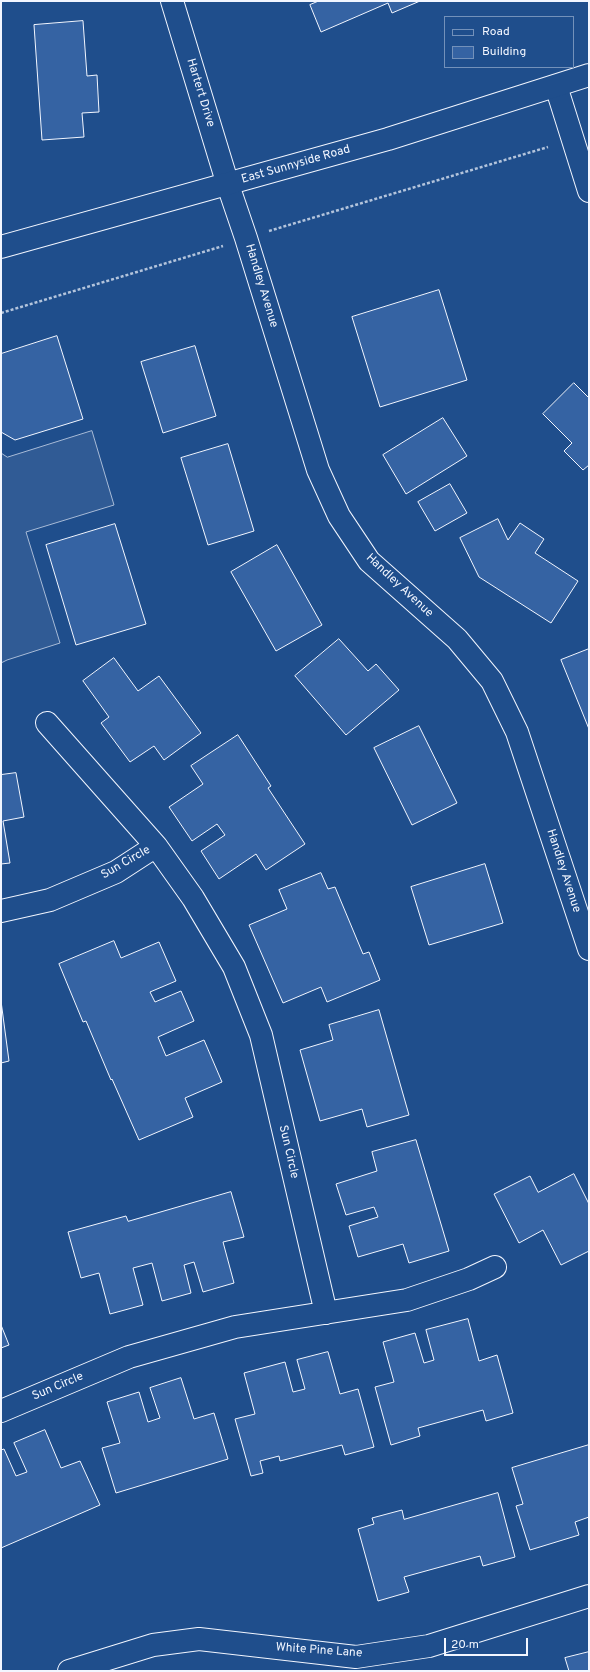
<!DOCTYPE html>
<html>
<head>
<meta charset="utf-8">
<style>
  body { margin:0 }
  #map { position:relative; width:590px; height:1672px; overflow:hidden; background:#1f4e8c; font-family:Overpass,sans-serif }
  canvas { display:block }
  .frame { position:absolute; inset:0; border:2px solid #f2f6ff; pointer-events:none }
  .legend { position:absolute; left:444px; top:16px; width:130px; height:52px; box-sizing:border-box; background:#1f4e8c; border:1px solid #7391ba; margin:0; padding:5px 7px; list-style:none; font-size:12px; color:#f2f6ff }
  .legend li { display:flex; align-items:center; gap:8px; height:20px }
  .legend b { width:20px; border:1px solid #7391ba }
  .scale { position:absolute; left:444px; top:1638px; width:84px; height:18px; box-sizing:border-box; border:2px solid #f2f6ff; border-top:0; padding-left:5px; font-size:12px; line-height:14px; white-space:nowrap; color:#f2f6ff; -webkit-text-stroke:3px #1f4e8c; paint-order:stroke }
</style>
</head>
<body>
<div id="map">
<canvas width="590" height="1672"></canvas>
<div class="frame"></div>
<ul class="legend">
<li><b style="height:5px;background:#1f4e8c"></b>Road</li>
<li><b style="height:11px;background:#3563a3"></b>Building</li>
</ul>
<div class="scale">20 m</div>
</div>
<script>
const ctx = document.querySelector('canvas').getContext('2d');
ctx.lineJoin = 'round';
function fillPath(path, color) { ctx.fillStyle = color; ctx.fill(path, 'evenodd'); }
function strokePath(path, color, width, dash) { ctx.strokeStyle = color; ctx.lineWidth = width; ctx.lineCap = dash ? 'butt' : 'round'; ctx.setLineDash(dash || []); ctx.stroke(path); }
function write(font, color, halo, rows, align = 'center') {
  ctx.font = font + ' Overpass,sans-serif'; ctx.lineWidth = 3; ctx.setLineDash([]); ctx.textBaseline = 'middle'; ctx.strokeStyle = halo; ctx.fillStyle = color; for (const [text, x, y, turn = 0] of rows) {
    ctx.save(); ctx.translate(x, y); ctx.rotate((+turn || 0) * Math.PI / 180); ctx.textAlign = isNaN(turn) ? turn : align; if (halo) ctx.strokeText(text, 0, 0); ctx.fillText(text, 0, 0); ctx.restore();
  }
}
const parking = new Path2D(`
  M92,431l22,74 -88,27 34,111 -53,17 -6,3v-210l6,4z`);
fillPath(parking, '#305b95');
strokePath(parking, '#a8bbd7', 1);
const building = new Path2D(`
  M319,1h101l-28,12 -4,-10 -67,29 -11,-27z
  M83,21l4,55 10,-1 2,37 -17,1 2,24 -42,3 -8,-115z
  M439,290l28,90 -87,27 -28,-90z
  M57,336l26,83 -68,21 -14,-8v-78z
  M195,346l21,70 -53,17 -22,-71z
  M574,383l15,15v67l-6,5 -19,-19 8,-8 -29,-29z
  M443,418l24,38 -61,38 -23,-39z
  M228,444l26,87 -46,14 -27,-87z
  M450,484l17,29 -32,18 -17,-29z
  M498,519l10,21 12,-17 24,16 -9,14 43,28 -27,42 -72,-46 -19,-39z
  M115,524l31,100 -70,21 -30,-100z
  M277,545l45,80 -46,26 -45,-79z
  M339,639l29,32 8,-7 23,26 -53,45 -51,-59z
  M589,649v80l-28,-69z
  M114,658l24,33 21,-15 42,57 -37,27 -10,-14 -24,16 -29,-39 8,-6 -26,-36z
  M419,726l38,77 -45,22 -38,-77z
  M238,735l33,51 -3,2 37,56 -39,26 -10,-16 -37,25 -18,-28 24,-16 -8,-11 -25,17 -23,-34 34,-23 -12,-18z
  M16,773l8,44 -21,4 7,42 -9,1v-89z
  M485,864l18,59 -74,22 -18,-58z
  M321,873l7,16 7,-2 28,67 6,-2 11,28 -53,22 -6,-15 -38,16 -34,-78 38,-16 -8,-19z
  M114,941l7,17 38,-16 17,39 -26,11 5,10 26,-11 13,30 -36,16 8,19 38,-16 18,42 -37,16 8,19 -54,23 -27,-61 -1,1 -25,-59 -3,1 -24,-58z
  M1,1001l8,60 -8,2z
  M379,1010l30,105 -42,12 -5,-18 -42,12 -20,-71 33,-10 -4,-15z
  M416,1140l33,111 -40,12 -6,-19 -45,13 -9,-31 29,-9 -4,-10 -28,8 -10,-31 41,-13 -5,-19z
  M574,1174l15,30v47l-28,14 -18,-35 -24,13 -25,-49 36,-18 8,16z
  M231,1192l13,45 -21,5 11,41 -31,9 -9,-30 -10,3 7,28 -29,8 -10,-38 -19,5 10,37 -33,9 -11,-41 -18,5 -13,-46 58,-16 2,5z
  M468,1319l11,42 18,-6 16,58 -27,8 -3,-11 -65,18 2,8 -29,9 -16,-58 19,-5 -11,-40 32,-9 9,30 10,-3 -8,-30z
  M1,1325l8,20 -8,3z
  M328,1352l12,42 18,-5 16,58 -29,8 -3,-10 -62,16 -1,-5 -19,5 3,12 -12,3 -16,-57 20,-5 -11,-41 41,-11 8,30 12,-3 -8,-29z
  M181,1378l13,41 20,-6 14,46 -112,34 -14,-45 18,-5 -13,-41 32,-10 9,30 12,-4 -10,-30z
  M45,1430l16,38 19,-7 20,44 -99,43v-98l3,-1 12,27 11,-4 -13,-29z
  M589,1445v72l-14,5 4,13 -49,15 -14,-44 7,-2 -11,-36z
  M498,1493l17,64 -32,9 -3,-10 -76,21 5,15 -31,9 -20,-72 16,-5 -2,-6 30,-8 2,9z
  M589,1652v19h-20l-4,-13z`);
fillPath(building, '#3563a3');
strokePath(building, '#f2f6ff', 1);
const street = new Path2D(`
  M172,1l56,184 18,53 72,232 21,46 30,45 88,78 35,42 25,51 72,217
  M556,86l33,105
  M47,723l109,123 37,52 41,69 27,68 65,278
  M1,911l49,-11 66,-28 40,-26
  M1,1411l128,-54 106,-30 172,-27 62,-21 26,-12
  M69,1671l84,-26 46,-6 157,18 73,-11 160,-50`);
const primary = new Path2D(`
  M1,247l387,-108 201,-64`);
strokePath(street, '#f2f6ff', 24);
strokePath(primary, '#f2f6ff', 24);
strokePath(new Path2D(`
  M269,231l279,-84
  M1,313l222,-67`), '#b3c4dc', 2.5, [3, 2]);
strokePath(street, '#1f4e8c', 22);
strokePath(primary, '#1f4e8c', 22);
write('12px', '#f2f6ff', '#1f4e8c', [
  ["Hartert Drive",200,93,73],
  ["East Sunnyside Road",296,165,-16],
  ["Handley Avenue",261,286,73],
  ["Handley Avenue",399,586,43],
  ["Sun Circle",126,863,-30],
  ["Handley Avenue",563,871,72],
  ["Sun Circle",288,1152,77],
  ["Sun Circle",58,1387,-23],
  ["White Pine Lane",319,1651,4]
]);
</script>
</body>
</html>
